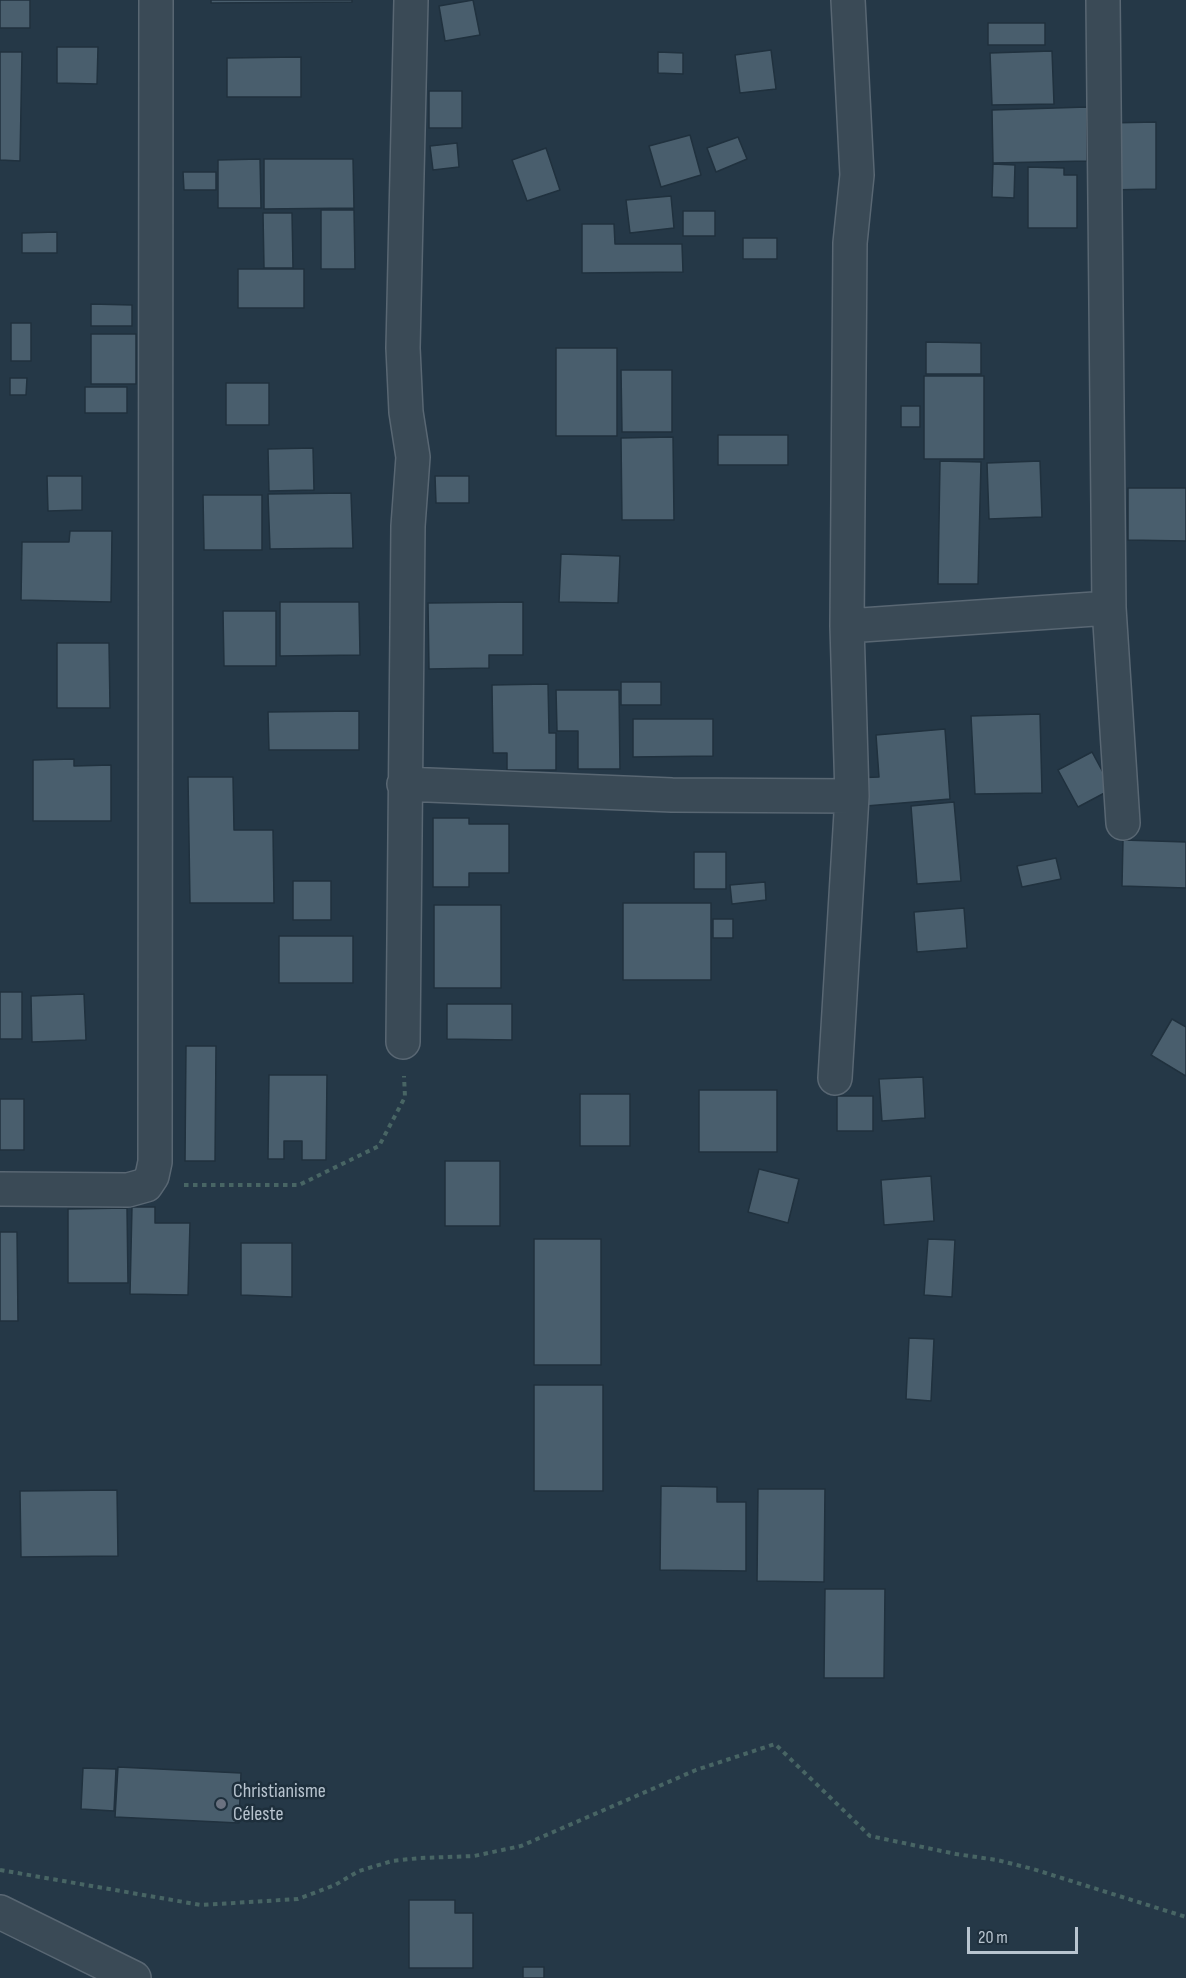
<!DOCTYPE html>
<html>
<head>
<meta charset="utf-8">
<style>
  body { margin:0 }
  #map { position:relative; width:1186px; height:1978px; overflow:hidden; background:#253847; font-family:"Sofia Sans Condensed",sans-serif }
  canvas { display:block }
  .scale { position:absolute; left:967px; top:1927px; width:111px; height:27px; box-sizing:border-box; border:3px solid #b8c4cf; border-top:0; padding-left:8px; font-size:18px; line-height:21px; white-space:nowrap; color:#b8c4cf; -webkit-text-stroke:4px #1e2f3c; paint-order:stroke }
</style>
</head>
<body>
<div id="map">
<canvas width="1186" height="1978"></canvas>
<div class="scale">20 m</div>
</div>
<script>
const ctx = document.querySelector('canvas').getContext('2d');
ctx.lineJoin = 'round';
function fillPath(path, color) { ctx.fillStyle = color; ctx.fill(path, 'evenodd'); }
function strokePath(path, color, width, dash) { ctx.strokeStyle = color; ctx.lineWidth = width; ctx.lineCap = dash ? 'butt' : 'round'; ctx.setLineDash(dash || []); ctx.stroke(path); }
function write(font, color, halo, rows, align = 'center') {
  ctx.font = font + ' "Sofia Sans Condensed",sans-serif'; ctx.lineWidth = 5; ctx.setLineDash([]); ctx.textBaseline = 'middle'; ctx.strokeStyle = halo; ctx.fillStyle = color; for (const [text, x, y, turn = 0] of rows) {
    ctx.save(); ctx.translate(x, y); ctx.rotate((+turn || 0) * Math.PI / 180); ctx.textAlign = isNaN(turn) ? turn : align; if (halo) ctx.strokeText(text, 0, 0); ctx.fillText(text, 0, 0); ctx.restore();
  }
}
const building = new Path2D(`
  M0,0h30v28h-30z
  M211,0h141v2l-141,1z
  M473,0l7,35 -35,6 -6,-35z
  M988,23h57v22h-57z
  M57,47h41l-1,37 -40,-1z
  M771,50l5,39 -36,4 -5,-38z
  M1052,51l2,53 -62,1 -2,-52z
  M0,52h22l-2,109 -20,-1z
  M658,52l25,1v21l-25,-1z
  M301,57v40h-74v-39z
  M429,91h33v37h-33z
  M1087,107v54l-94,2 -1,-53z
  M1156,122v67l-48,1v-67z
  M690,135l11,40 -40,12 -12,-41z
  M738,137l9,22 -31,13 -9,-24z
  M457,143l2,24 -26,3 -3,-24z
  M546,148l14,42 -33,11 -15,-41z
  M260,159l1,49h-43v-48z
  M264,159h89l1,49 -90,1z
  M993,164l22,1 -1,33 -22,-1z
  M1028,167l36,1v7h13v53h-49z
  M183,172h33v18h-32z
  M671,196l3,32 -44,5 -4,-33z
  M321,210h33l1,59h-34z
  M683,211h32v25h-32z
  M263,213h29l1,55h-29z
  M582,224h32l1,20h67l1,28 -101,1z
  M57,232v21h-35v-20z
  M743,238h34v21h-34z
  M238,269h66v39h-66z
  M91,304l41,1v21h-41z
  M11,323h20v38h-20z
  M91,334h45v50h-45z
  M926,342l55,1v31h-55z
  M556,348h61v88h-61z
  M621,370h51v62h-50z
  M924,376h60v83h-60z
  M10,378h17l-1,17h-16z
  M226,383h43v42h-43z
  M85,387h42v26h-42z
  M901,406h19v21h-19z
  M718,435h70v30h-70z
  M673,437l1,83h-52l-1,-82z
  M313,448l1,42 -45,1 -1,-42z
  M940,461l41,1 -3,122h-40z
  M1040,461l2,56 -53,2 -2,-56z
  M47,476h35v34l-34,1z
  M435,476h34v27h-33z
  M1128,488h58v53l-58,-1z
  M351,493l2,55 -83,1 -2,-55z
  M203,495h59v55h-58z
  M70,531h42l-1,71 -90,-2 1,-58h47z
  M561,554l59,2 -2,47 -59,-1z
  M280,602h79l1,53 -80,1z
  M523,602v53h-34v13l-60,1 -1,-66z
  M223,611h53v55h-52z
  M57,643h52l1,65h-53z
  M621,682h40v23h-40z
  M548,684l1,49h7v37h-49v-17h-14l-1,-68z
  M556,690h63l1,79h-42v-38h-21z
  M359,711v39h-90l-1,-38z
  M1040,714l2,79 -67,1 -4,-78z
  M633,719h80v37l-80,1z
  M945,729l5,70 -96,8 -2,-29 27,-1 -3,-42z
  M1092,752l20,37 -34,18 -20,-37z
  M74,759v7l37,-1v56h-78v-61z
  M188,777h45l1,53h39l1,73h-84z
  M954,802l7,79 -44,3 -6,-78z
  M433,818h36v6h40v49h-40v14h-36z
  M1123,840l63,2v46l-64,-2z
  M694,852h32v37h-32z
  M1056,858l5,21 -39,8 -5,-21z
  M293,881h38v39h-38z
  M765,882l1,18 -34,4 -2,-19z
  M623,903h88v77h-88z
  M434,905h67v83h-67z
  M964,908l3,40 -50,4 -3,-40z
  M713,919h20v19h-20z
  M279,936h74v47h-74z
  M0,992h22v47h-22z
  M84,994l2,46 -54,2 -1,-46z
  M447,1004h65v36l-65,-1z
  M1172,1019l14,8v49l-35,-21z
  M186,1046h30l-1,115h-30z
  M269,1075h58l-1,85h-24v-19h-18v18h-16z
  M923,1077l2,41 -43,3 -3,-42z
  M699,1090h78v62h-78z
  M580,1094h50v52h-50z
  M837,1096h36v35h-36z
  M0,1099h24v51h-24z
  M445,1161h55v65h-55z
  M759,1169l40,10 -11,44 -40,-11z
  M931,1176l3,45 -50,4 -3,-45z
  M132,1207h23v16h35l-2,72 -58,-1z
  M127,1208l1,75h-60v-74z
  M0,1232h17l1,89h-18z
  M534,1239h67v126h-67z
  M928,1239l27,1 -3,57 -28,-2z
  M241,1243h51v54l-51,-2z
  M909,1338l25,1 -3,62 -25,-2z
  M534,1385h69v106h-69z
  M661,1486l56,1v15h29v69l-86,-1z
  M758,1489h67l-1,93 -67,-1z
  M117,1490l1,66 -97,1 -1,-66z
  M825,1589h60l-1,89h-60z
  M118,1767l123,6 -2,50 -124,-6z
  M83,1768l33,1 -2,42 -33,-2z
  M409,1900h46v13h18v55h-64z
  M523,1967h21v11h-21z`);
fillPath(building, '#495e6d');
strokePath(building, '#20313e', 1.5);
const minor = new Path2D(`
  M1103,0l6,608 14,215
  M847,626l262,-18
  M404,784l268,11 180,1
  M403,1042l5,-516 5,-69 -7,-45 -3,-64 8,-348
  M835,1078l17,-282 -5,-170 3,-383 7,-68 -9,-175
  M0,1189l128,1 18,-5 6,-9 3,-14 1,-1162
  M0,1912l134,66`);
strokePath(minor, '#596773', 36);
strokePath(new Path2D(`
  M184,1185h115l80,-39 26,-49 -1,-21
  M0,1870l201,35 97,-6 37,-14 24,-14 33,-10 28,-3 54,-2 47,-10 175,-76 79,-26 95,92 86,18 41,6 36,9 153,48`), '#486564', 4, [4.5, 4.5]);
strokePath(minor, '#3a4a56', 33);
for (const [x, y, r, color] of [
  [221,1804,6,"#6b7280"]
]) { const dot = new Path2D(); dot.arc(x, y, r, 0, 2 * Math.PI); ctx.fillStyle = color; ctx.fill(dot); strokePath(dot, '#1e2f3c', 2); }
write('20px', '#b8c4cf', '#1e2f3c', [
  ["Christianisme",233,1792],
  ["Céleste",233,1815]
], 'left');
</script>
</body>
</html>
